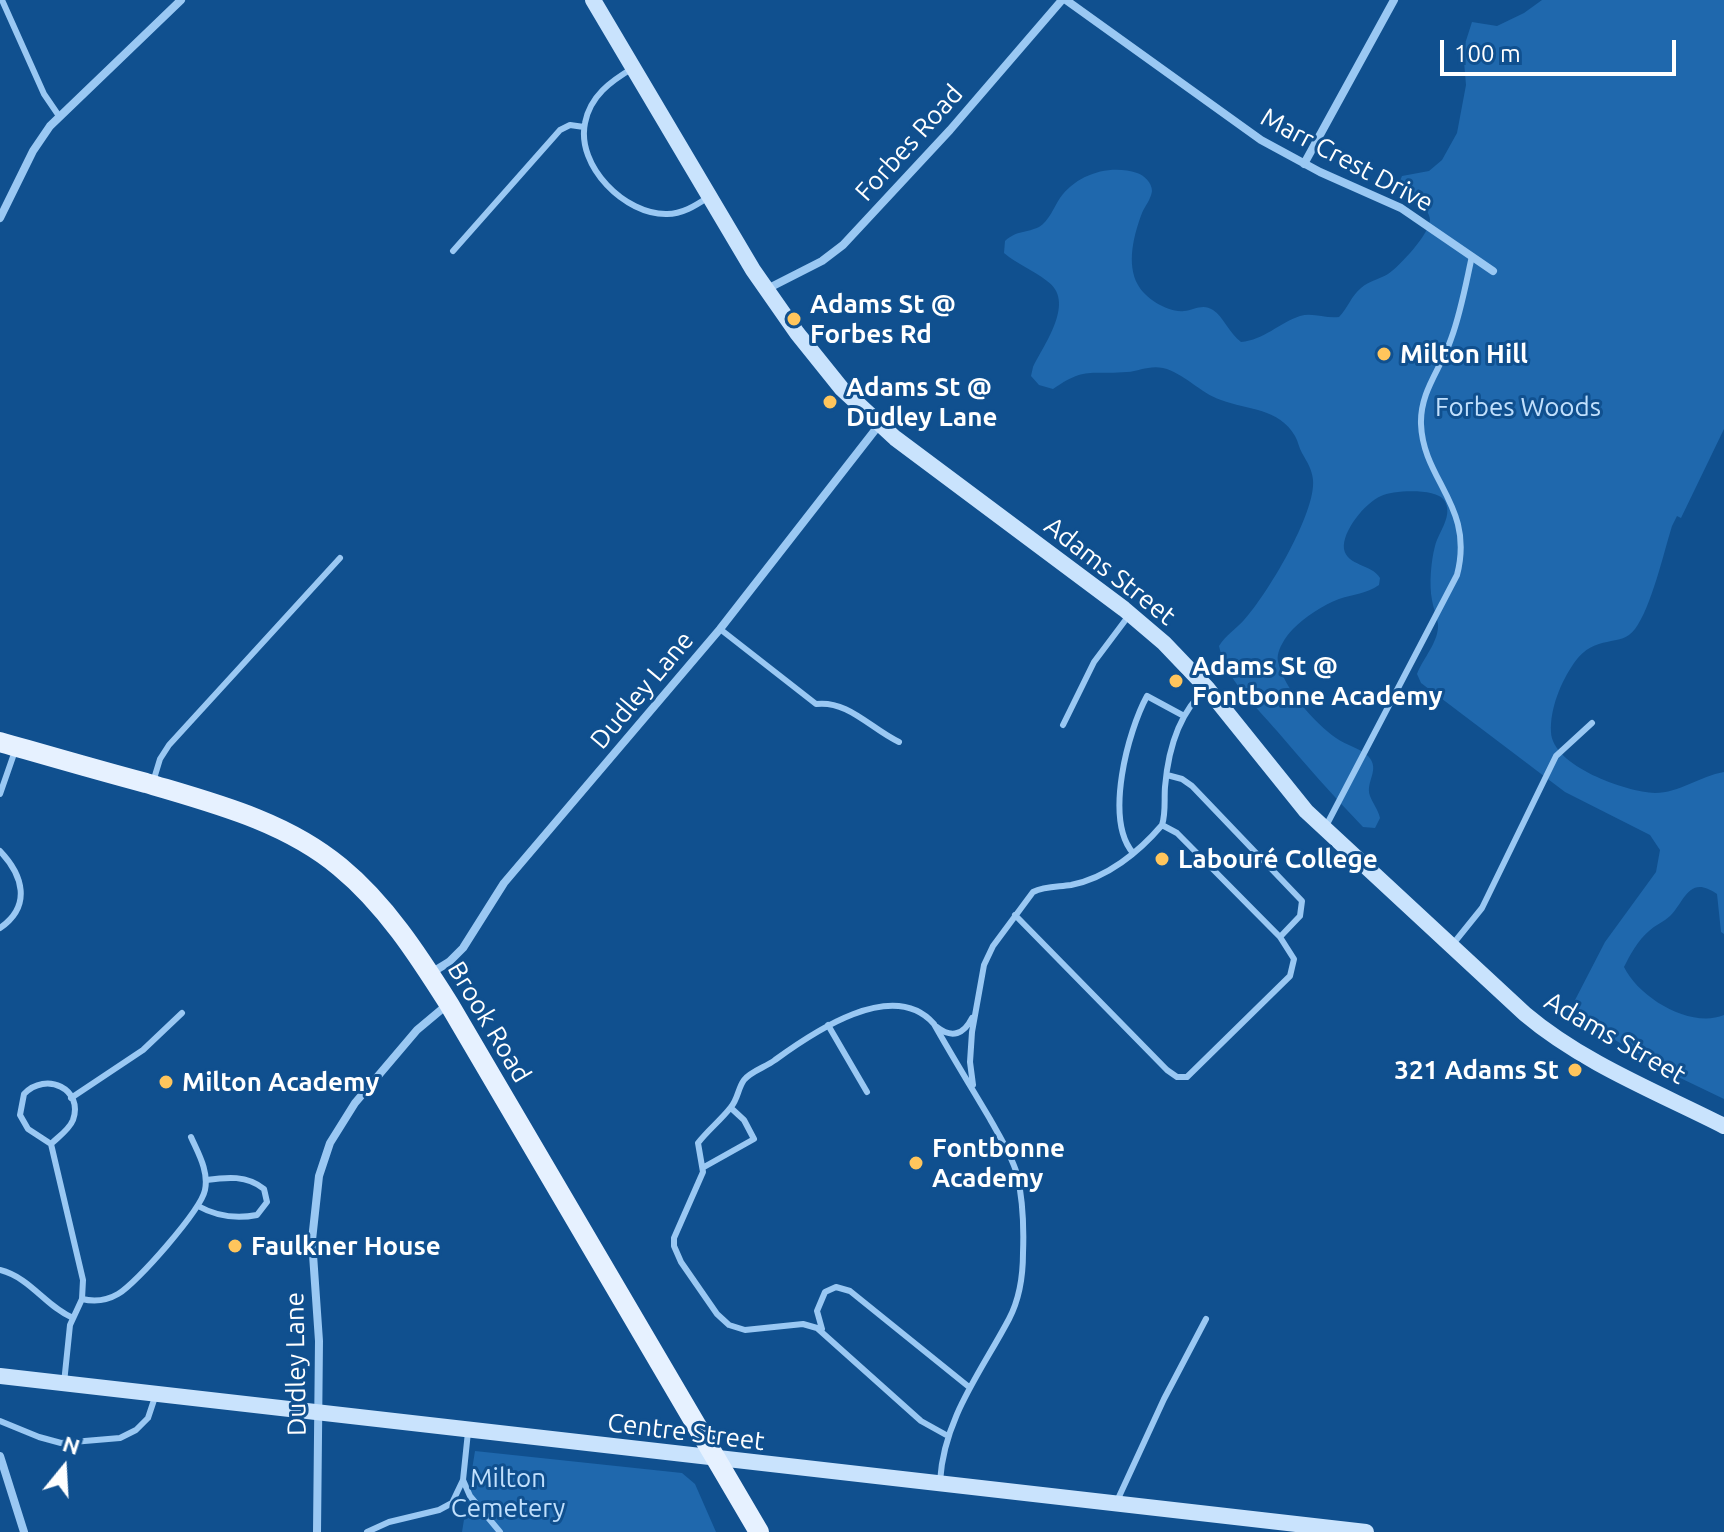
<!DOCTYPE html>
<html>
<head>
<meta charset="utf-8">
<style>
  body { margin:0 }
  #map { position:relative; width:1724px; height:1532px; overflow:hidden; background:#10508f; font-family:Ubuntu,sans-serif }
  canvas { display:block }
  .north { position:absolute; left:24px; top:1428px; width:80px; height:80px; -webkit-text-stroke:6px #10508f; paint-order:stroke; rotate:18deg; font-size:22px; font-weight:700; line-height:32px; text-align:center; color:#fff }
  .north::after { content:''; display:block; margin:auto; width:28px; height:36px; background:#fff; clip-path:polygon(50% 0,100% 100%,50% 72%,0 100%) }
  .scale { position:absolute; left:1440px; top:40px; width:236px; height:36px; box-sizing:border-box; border:4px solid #fff; border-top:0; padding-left:10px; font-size:24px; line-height:28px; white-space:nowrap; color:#fff; -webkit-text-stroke:6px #10508f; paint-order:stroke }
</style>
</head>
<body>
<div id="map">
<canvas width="1724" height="1532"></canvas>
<div class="north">N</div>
<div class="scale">100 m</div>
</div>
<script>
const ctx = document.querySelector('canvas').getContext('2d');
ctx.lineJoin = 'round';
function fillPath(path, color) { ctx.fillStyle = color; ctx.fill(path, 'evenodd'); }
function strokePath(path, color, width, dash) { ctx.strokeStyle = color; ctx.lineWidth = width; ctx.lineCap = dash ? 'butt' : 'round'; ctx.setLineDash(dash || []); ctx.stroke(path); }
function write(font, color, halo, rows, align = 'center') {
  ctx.font = font + ' Ubuntu,sans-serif'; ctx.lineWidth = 6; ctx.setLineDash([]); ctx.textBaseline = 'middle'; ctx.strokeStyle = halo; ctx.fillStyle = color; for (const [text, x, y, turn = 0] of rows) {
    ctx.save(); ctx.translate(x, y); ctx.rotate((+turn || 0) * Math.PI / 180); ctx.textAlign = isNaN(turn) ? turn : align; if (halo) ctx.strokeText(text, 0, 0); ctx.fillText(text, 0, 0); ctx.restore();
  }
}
fillPath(new Path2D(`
  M1542,0h182v429l-43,89 -4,-2 -5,10c-8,26 -21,82 -37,103 -15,20 -39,3 -61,34 -13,19 -24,45 -23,69 1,34 75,60 104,61 24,0 45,-17 69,-21v162l-3,-2 -4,-38c-28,-20 -32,7 -47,22 -6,6 -15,9 -21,15 -11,9 -19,24 -25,36 15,31 67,62 100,48v84l-52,-25 -72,-43 -18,-13 -8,-16 31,-60 51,-70 4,-22 -10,-15 -85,-43 -144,-109 -4,-9c6,-16 22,-32 21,-50 -1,-8 -5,-16 -6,-24 -3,-16 -1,-39 3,-54 4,-15 19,-31 9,-46 -8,-12 -51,-10 -63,-4 -16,7 -39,35 -37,53 3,17 28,15 36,29l-1,7c-13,9 -25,9 -40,14 -16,6 -34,18 -46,30 -7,7 -17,22 -15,32 5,27 37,62 58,77 10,7 24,10 32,18 13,14 -3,25 2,40 3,8 8,13 10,22l-5,10 -12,-1c-30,-31 -58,-63 -86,-96 -22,-26 -51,-51 -58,-85 7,-11 17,-17 25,-26 23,-25 72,-107 69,-140 -1,-11 -6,-18 -11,-27 -3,-5 -4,-12 -7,-17 -16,-28 -47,-26 -74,-36 -21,-7 -37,-27 -58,-32 -13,-3 -24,3 -36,4 -35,3 -42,-6 -74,17l-14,-4 -8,-9 2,-9c12,-24 43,-66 14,-86 -14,-11 -30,-17 -43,-28l1,-12c12,-11 22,-8 34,-14 10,-6 15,-20 21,-29 17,-24 50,-34 77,-25 7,2 15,10 15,18 -1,8 -7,15 -10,22 -8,21 -16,51 -4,72 7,13 30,28 46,26 10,-1 19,-8 29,-1 10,6 16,23 28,32 23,-2 38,-19 59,-26 13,-4 26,3 39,1 9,-9 12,-21 22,-29 8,-7 19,-9 27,-14 12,-8 42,-41 42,-54 0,-15 -26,-23 -31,-37l3,-7 27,-5 13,-11 15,-27 9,-48 -3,-35 9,-28 25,4 27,-13z
  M475,1451l207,22 13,11 21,48h-254z`), '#1f68ad');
strokePath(new Path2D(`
  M2,0l42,94 15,22
  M633,68c-22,13 -43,28 -48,55 -9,43 40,92 82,91 15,0 28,-8 40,-16
  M453,251l107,-121 10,-5 14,2
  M720,629l96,75c32,-4 55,25 83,38
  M1063,725l31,-63 36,-48
  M1167,775l15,4 10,7 110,115 -2,15 -20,21
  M153,782l7,-23 9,-14 171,-187
  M0,794l16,-46
  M1326,826l131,-251c18,-69 -34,-94 -36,-151 -1,-33 20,-55 30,-85 10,-27 15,-56 21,-83
  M0,851c23,24 32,55 0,77
  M1133,853c-29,-34 -5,-122 14,-157l37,20
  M1015,915l152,155 10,7h10l103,-101 4,-17 -14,-22 -103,-104 -15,-8
  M1453,944l29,-36 74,-152 36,-33
  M828,1025l39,67
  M937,1027c15,12 27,7 35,-9
  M973,1085l-3,-23 2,-30 12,-67 9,-19 40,-54c12,-6 25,-5 38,-7 36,-7 68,-33 91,-60 4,-12 2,-25 3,-38 3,-36 14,-75 42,-99
  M71,1098l72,-48 39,-37
  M51,1144c7,-7 18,-14 22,-24 11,-31 -27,-49 -49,-26l-4,21 8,14 23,15 32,136 -1,19 -12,26 -6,58
  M704,1167l50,-28 -10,-19 -13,-12
  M198,1206c18,10 39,13 59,9l10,-13 -3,-13c-17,-14 -37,-12 -58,-9
  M0,1270c31,8 45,36 73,48
  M82,1299c12,3 24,2 36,-5 18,-10 83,-84 87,-104 4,-19 -7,-37 -14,-53
  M822,1329l-5,-18 8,-19 11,-5 14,4 119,96
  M0,1421l39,16 22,6 59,-5 16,-8 12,-12 8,-24
  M463,1480l7,16 30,36
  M940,1481c4,-63 41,-109 69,-162 11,-21 14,-43 14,-66 1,-26 0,-53 -6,-79 -6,-20 -17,-37 -27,-55 -19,-32 -38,-63 -56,-95 -41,-47 -122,9 -159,36 -9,7 -24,11 -31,20 -6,8 -6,19 -13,27 -10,13 -23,23 -33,36l5,29 -29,66v8l7,16 36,52 12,11 16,5 58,-6 14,4 104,93 27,15
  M1117,1501l47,-102 42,-80
  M367,1532l22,-10 50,-12 13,-7 11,-23 5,-48`), '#9ac8f3', 6);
strokePath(new Path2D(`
  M1066,0l195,140 59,32 81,36 92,63
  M1304,164l90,-164
  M0,218l33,-67 17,-25 131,-126
  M767,289l55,-28 21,-16 107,-115 112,-130
  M431,973l18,-11 14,-14 41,-65 216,-254 159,-204
  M0,1456l24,76
  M317,1532l2,-191 -7,-101 7,-64 11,-33 25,-40 62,-73 31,-26`), '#9ac8f3', 8);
strokePath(new Path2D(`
  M593,0l160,270 44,63 45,56 53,49 229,171 40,34 43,45 99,123 219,203c58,49 132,78 199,112
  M0,1376l1366,156`), '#c9e3fd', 16);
strokePath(new Path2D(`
  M0,742c49,14 97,28 146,41 67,20 139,38 194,84 45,37 78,88 109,137l310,528`), '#e6f1ff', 20);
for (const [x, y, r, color] of [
  [794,319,8,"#ffc55c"],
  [1384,354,8,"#ffc55c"],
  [830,402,8,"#ffc55c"],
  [1176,681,8,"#ffc55c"],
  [1162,859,8,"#ffc55c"],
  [1575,1070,8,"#ffc55c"],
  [166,1082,8,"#ffc55c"],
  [916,1163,8,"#ffc55c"],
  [235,1246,8,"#ffc55c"]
]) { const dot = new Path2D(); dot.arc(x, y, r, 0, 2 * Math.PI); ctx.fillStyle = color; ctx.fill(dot); strokePath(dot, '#10508f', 3); }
write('26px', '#fff', '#10508f', [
  ["Forbes Road",909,143,-48],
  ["Marr Crest Drive",1347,160,28],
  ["Adams Street",1110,571,38],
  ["Dudley Lane",642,690,-50],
  ["Brook Road",489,1022,59],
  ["Adams Street",1615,1038,30],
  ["Dudley Lane",296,1364,-91],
  ["Centre Street",686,1432,7]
]);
write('bold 26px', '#fff', '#10508f', [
  ["Adams St @",810,304],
  ["Forbes Rd",810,334],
  ["Milton Hill",1400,354],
  ["Adams St @",846,387],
  ["Dudley Lane",846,417],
  ["Adams St @",1192,666],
  ["Fontbonne Academy",1192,696],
  ["Labouré College",1178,859],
  ["321 Adams St",1559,1070,"right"],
  ["Milton Academy",182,1082],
  ["Fontbonne",932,1148],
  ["Academy",932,1178],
  ["Faulkner House",251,1246]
], 'left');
write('26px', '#c1e0fd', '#10508f', [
  ["Forbes Woods",1518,407],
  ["Milton",508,1478],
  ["Cemetery",508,1508]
]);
</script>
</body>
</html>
